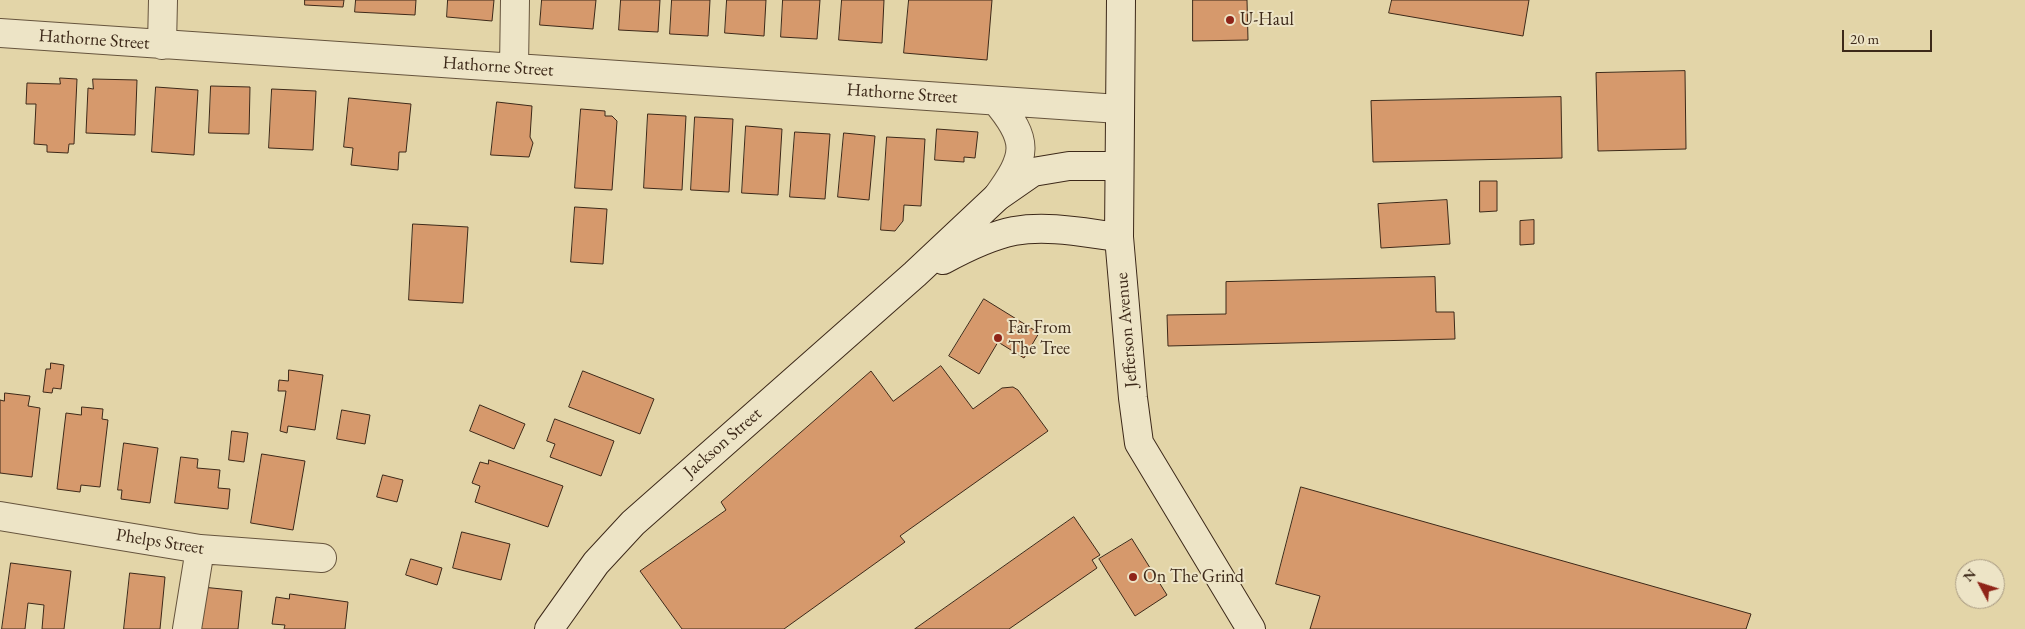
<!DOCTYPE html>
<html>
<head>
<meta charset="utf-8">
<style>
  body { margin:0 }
  #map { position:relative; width:2025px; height:629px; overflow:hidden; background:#e3d5a8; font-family:"EB Garamond",serif }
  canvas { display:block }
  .north { position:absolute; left:1955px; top:559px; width:50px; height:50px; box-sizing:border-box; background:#ede4c6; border:1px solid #a79981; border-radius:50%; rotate:310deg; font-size:14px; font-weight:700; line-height:20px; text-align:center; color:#3d2919 }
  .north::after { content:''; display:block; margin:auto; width:18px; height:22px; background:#8f2418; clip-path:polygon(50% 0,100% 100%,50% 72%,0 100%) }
  .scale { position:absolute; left:1842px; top:30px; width:90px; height:22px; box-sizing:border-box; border:2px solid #3d2919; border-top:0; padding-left:6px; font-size:15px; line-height:18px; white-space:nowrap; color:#3d2919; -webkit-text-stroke:4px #ede4c6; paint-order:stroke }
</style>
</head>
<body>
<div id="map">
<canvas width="2025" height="629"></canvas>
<div class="north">N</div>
<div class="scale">20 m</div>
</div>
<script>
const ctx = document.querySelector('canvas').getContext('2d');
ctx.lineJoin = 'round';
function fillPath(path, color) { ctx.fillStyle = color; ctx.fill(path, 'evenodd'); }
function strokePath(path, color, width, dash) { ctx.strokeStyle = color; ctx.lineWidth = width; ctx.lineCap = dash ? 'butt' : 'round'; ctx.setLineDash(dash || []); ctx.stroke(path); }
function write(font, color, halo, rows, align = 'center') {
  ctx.font = font + ' "EB Garamond",serif'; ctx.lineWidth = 4; ctx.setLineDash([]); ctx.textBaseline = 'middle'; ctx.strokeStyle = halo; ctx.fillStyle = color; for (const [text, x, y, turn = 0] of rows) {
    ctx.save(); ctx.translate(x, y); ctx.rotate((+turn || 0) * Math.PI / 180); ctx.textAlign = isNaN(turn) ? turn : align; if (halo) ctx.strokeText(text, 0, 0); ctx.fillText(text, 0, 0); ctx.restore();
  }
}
const building = new Path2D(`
  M305,0h39l-1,7 -38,-2z
  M356,0h60l-1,15 -60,-3z
  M448,0h46l-2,21 -45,-4z
  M542,0h54l-3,29 -53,-4z
  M621,0h39l-2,32 -39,-2z
  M672,0h38l-2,36 -38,-2z
  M727,0h39l-2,36 -39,-3z
  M783,0h37l-3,39 -36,-2z
  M842,0h42l-2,43 -43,-3z
  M909,0h83l-5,60 -83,-7z
  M1193,0h54l1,40 -55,1z
  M1392,0h137l-6,36 -134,-23z
  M1685,71l1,78 -88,2 -2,-78z
  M60,78l17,1 -3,65h-5l-1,9 -21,-1v-7l-13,-1 2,-40h-10l1,-21 33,1z
  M93,79l44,1 -2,55 -49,-2 2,-45 5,1z
  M211,86l39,1 -1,47 -40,-1z
  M156,87l42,3 -4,65 -42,-3z
  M272,89l44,2 -3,59 -44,-2z
  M1561,97l1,61 -189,4 -2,-61z
  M349,98l62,6 -5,48h-7l-1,18 -47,-5 2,-17 -9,-1z
  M497,102l35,4 -2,31 3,6 -4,14 -38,-2z
  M581,109l24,2v5h7l5,5 -5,69 -37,-2z
  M648,114l38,2 -4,74 -38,-2z
  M695,117l38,2 -4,73 -38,-2z
  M746,126l36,3 -4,66 -36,-2z
  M937,129l41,3 -3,26 -11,-1v5l-29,-2z
  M795,132l35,2 -5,65 -35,-2z
  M844,133l31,3 -6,64 -31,-3z
  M887,137l38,2 -4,67 -17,-1 -1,16 -8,10 -14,-1z
  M1480,181h17v30l-17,1z
  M1447,200l3,44 -69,4 -3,-44z
  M575,207l32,2 -4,55 -32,-2z
  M1534,220v24l-14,1v-24z
  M413,224l55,3 -5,76 -54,-3z
  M1435,277l1,35h18l1,27 -287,7 -1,-31 59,-1v-32z
  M984,299l55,34 -15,25 -26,-16 -19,32 -30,-18z
  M51,363l13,2 -3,24 -8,-1 -1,5 -9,-1 3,-23h4z
  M941,366l32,43 29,-21 11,-1 5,3 30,41 -148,105 5,6 -121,87h-102l-42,-58 86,-61 -5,-8 150,-131 22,30z
  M289,370l34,5 -8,55 -27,-4 -1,7 -7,-2 6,-40h-8l1,-11 9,1z
  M583,371l71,28 -14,35 -71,-27z
  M5,393l25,3 -2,10 12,2 -8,69 -32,-4v-73l4,1z
  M480,405l45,19 -11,25 -44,-18z
  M82,407l21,2 -1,10 6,1 -8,67 -19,-2 -1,7 -23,-3 9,-76 15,2z
  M342,410l28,5 -5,29 -28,-5z
  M555,419l59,22 -13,35 -51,-19 5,-13 -8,-3z
  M232,431l16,2 -4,29 -15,-2z
  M124,443l34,5 -8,55 -29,-4 1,-9h-4z
  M262,454l43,7 -12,69 -42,-7z
  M181,457l17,2 -1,9 23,2 -2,18 12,1 -2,20 -53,-6z
  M489,460l74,26 -15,41 -73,-25 5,-16 -8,-3 8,-21 8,2z
  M383,475l20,5 -6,22 -20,-5z
  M1301,487l450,127 -5,15h-436l10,-33 -44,-12z
  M1074,517l26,38 -8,5 5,8 -88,61h-94z
  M462,532l48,12 -9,36 -48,-12z
  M1132,539l35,56 -32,21 -36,-57z
  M411,559l31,9 -5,17 -31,-10z
  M11,563l60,8 -7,58h-22l2,-24 -16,-2 -3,26h-23z
  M130,573l35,4 -5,52h-36z
  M202,587l40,4 -4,38h-41z
  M290,594l58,8 -3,27h-61l1,-4 -13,-1 4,-27 13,2z`);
fillPath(building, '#d6996c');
strokePath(building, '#3d2919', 1);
const minor = new Path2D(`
  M0,33l1119,76
  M162,45l1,-45
  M514,68l1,-68
  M996,101c34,40 31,55 1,96
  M0,516l200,33 122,9
  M187,629l13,-80`);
const secondary = new Path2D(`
  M1121,0l-2,237 14,161 6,45 112,186
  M943,260c22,-12 46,-24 71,-29 35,-6 71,2 105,6
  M549,629l47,-66 37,-40 282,-249 82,-77 36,-25 36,-6h49`);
strokePath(minor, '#66543d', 30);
strokePath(secondary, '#3d2919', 30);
strokePath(minor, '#ede4c6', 28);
strokePath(secondary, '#ede4c6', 28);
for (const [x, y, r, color] of [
  [1230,20,5,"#8f2418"],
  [998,338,5,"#8f2418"],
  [1133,577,5,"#8f2418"]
]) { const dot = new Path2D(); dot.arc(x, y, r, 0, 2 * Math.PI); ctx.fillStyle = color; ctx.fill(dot); strokePath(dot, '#ede4c6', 2); }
write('18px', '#3d2919', '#ede4c6', [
  ["U-Haul",1240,20],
  ["Far From",1008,328],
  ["The Tree",1008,349],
  ["On The Grind",1143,577]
], 'left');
write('18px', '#3d2919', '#ede4c6', [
  ["Hathorne Street",94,40,4],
  ["Hathorne Street",498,67,4],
  ["Hathorne Street",902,94,4],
  ["Jefferson Avenue",1127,330,-95],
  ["Jackson Street",723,443,-41],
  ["Phelps Street",160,542,9]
]);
</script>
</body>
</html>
